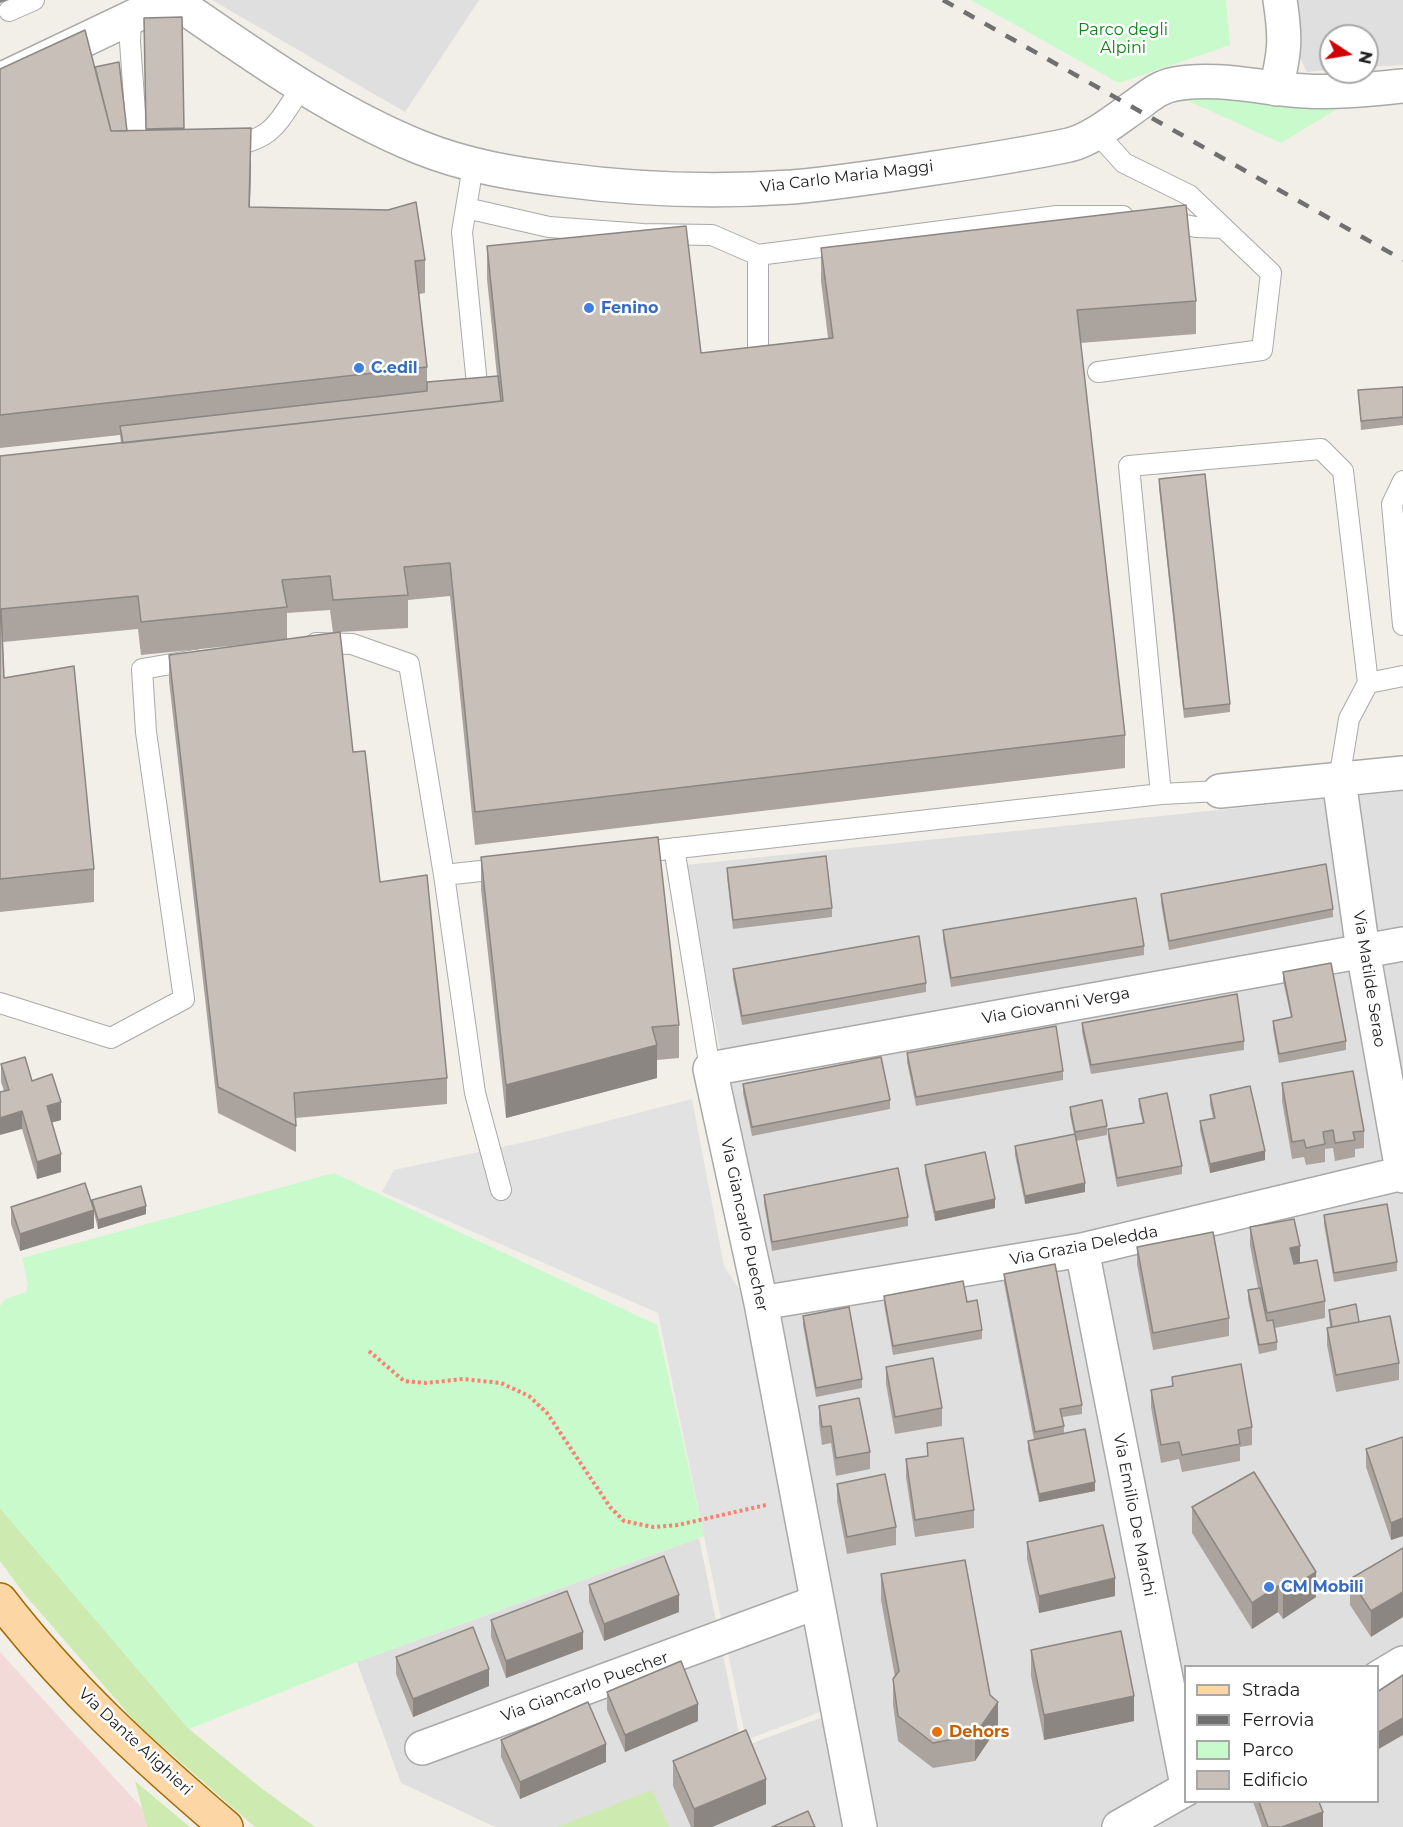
<!DOCTYPE html>
<html>
<head>
<meta charset="utf-8">
<style>
  body { margin:0 }
  #map { position:relative; width:1403px; height:1827px; overflow:hidden; background:#f2efe9; font-family:Montserrat,sans-serif }
  canvas { display:block }
  .legend { position:absolute; left:1184px; top:1665px; width:195px; height:138px; box-sizing:border-box; background:#fff; border:2px solid #a7a7a7; margin:0; padding:8px 10px; list-style:none; font-size:18px; color:#222 }
  .legend li { display:flex; align-items:center; gap:12px; height:30px }
  .legend b { width:30px; border:2px solid #a7a7a7 }
  .north { position:absolute; left:1319px; top:24px; width:60px; height:60px; box-sizing:border-box; background:#fff; border:2px solid #a7a7a7; border-radius:50%; rotate:102deg; font-size:16px; font-weight:700; line-height:24px; text-align:center; color:#222 }
  .north::after { content:''; display:block; margin:auto; width:21px; height:27px; background:#d40000; clip-path:polygon(50% 0,100% 100%,50% 72%,0 100%) }
</style>
</head>
<body>
<div id="map">
<canvas width="1403" height="1827"></canvas>
<ul class="legend">
<li><b style="height:8px;background:#fcd6a4"></b>Strada</li>
<li><b style="height:8px;background:#707070"></b>Ferrovia</li>
<li><b style="height:16px;background:#c8facc"></b>Parco</li>
<li><b style="height:16px;background:#c7bfb8"></b>Edificio</li>
</ul>
<div class="north">N</div>
</div>
<script>
const ctx = document.querySelector('canvas').getContext('2d');
ctx.lineJoin = 'round';
function fillPath(path, color) { ctx.fillStyle = color; ctx.fill(path, 'evenodd'); }
function strokePath(path, color, width, dash) { ctx.strokeStyle = color; ctx.lineWidth = width; ctx.lineCap = dash ? 'butt' : 'round'; ctx.setLineDash(dash || []); ctx.stroke(path); }
function write(font, color, halo, rows, align = 'center') {
  ctx.font = font + ' Montserrat,sans-serif'; ctx.lineWidth = 5; ctx.setLineDash([]); ctx.textBaseline = 'middle'; ctx.strokeStyle = halo; ctx.fillStyle = color; for (const [text, x, y, turn = 0] of rows) {
    ctx.save(); ctx.translate(x, y); ctx.rotate((+turn || 0) * Math.PI / 180); ctx.textAlign = isNaN(turn) ? turn : align; if (halo) ctx.strokeText(text, 0, 0); ctx.fillText(text, 0, 0); ctx.restore();
  }
}
fillPath(new Path2D(`
  M212,0h267l-74,112z
  M1272,0h131v65l-36,2v-31h-36v34l-24,2z
  M1403,791v1036h-908l-94,-44 -44,-121 342,-124 43,209 89,-33 -105,-633 -41,-216zM1186,1666h192v136h-192z`), '#e0dfdf');
fillPath(new Path2D(`
  M0,1652l142,156 5,19h-147z`), '#f2dad9');
fillPath(new Path2D(`
  M0,1508l189,221 72,59 54,39h-60l-116,-101 -114,-131 -25,-34z
  M135,1781l55,46h-43z
  M652,1790l17,37h-112z`), '#cdebb0');
fillPath(new Path2D(`
  M971,0h255l4,45 -111,38z
  M1180,97h71l54,9 32,3 -56,34z
  M334,1173l323,152 47,211 -347,126 -168,67 -189,-221v-202l5,-7 21,-7 2,-7 -6,-27z`), '#c8facc');
fillPath(new Path2D(`
  M692,1099l32,167 19,29 83,415 -80,30 -88,-427 -276,-121 12,-22 136,-29z`), '#e2e2e2');
const lane = new Path2D(`
  M9,11l25,-11
  M131,18l-1,24 8,112h2
  M1096,132l28,31 65,32 82,78 -9,77 -164,22
  M226,147c48,-8 50,-22 75,-59
  M473,166l-11,66 17,173
  M466,208l83,19 94,7 69,1 46,20 299,-39h66
  M1164,221l32,6 28,1
  M758,255v100
  M1403,481l-11,23 11,121
  M316,643l36,1 57,20 35,211 64,-7
  M1339,780l10,-61 19,-36 35,-7
  M1161,794l59,-3
  M674,848l36,221
  M633,853l528,-59 -32,-328 192,-17 22,22 25,212
  M444,875l31,218 26,97
  M0,1003l111,35 73,-39 -38,-267 -4,-63 53,-9`);
const street = new Path2D(`
  M173,0c80,55 154,109 246,147 47,19 95,27 145,33 76,10 152,12 228,7 45,-4 91,-11 136,-18 47,-7 94,-14 141,-24 21,-5 44,-23 62,-36 15,-10 26,-22 44,-25 43,-8 88,5 130,7 33,2 66,-2 98,-5
  M0,80l168,-80
  M1276,89c9,-38 10,-50 4,-89
  M1339,780l24,171 40,225
  M1220,791l183,-18
  M1082,1250l104,530
  M761,1303l321,-53 321,-77
  M1378,1678l25,-15
  M422,1748l395,-146
  M860,1827l-99,-524 -51,-234 693,-125
  M1119,1827l67,-38`);
const primary = new Path2D(`
  M0,1600c65,85 145,158 226,227`);
strokePath(lane, '#a9a9a9', 22);
strokePath(street, '#a9a9a9', 36);
strokePath(primary, '#a06b00', 36);
strokePath(new Path2D(`
  M369,1351l35,30 22,2 37,-4 38,4 28,13 18,17 63,94 14,14 29,6 25,-2 88,-20`), '#fa8072', 4, [3, 3]);
strokePath(lane, '#fff', 20);
strokePath(street, '#fff', 33);
strokePath(primary, '#fcd6a4', 33);
strokePath(new Path2D(`
  M943,0l460,260`), '#707070', 4.5, [12, 12]);
fillPath(new Path2D(`
  M182,17l2,113 67,31 -1,46 175,53v33l-6,1 8,73v15l70,-6 -10,-97v-33l214,107 127,-15 -7,-57v-33l375,53v33l-116,9 45,392v33l-650,77 -25,-249 -42,4v28l-68,4 13,120 27,130 67,196v26l-151,14v34l-78,-39 -49,-432v-26l100,-13 -128,13 -3,-26 -135,13 1,36 90,191v33l-94,10v-456l121,-13 -1,-8 -120,13v-379l95,-2 32,64 19,-1 -2,-112zM330,610l3,23 6,-1 -52,8v-27z
  M1403,387v38l-42,5 -3,-40z
  M1159,479l71,225v8l-46,6 -25,-230z
  M481,857l198,168v33l-22,2v18l-151,40 -25,-228z
  M727,868l105,40v9l-99,12 -6,-52z
  M1161,894l172,15v8l-164,33 -8,-47z
  M943,930l201,16v9l-193,32 -8,-48z
  M733,969l193,14v9l-184,33 -9,-47z
  M1283,972l63,69v9l-67,13 -6,-34v-8l18,-4 -8,-36z
  M1082,1023l162,18v9l-153,24 -9,-42z
  M907,1053l156,18v9l-147,26 -9,-44z
  M1,1064l31,17 29,39 -9,2 9,50 -24,7 -15,-50 -18,-38 -3,-9z
  M1282,1083l82,48v17l-9,1v8l-20,4 -2,-13 -8,1v13l-19,3 -2,-8 -12,2 -10,-58z
  M743,1084l147,16v9l-138,27 -9,-43z
  M1210,1095l55,65 -55,13 -10,-43v-9l13,-3 -3,-14z
  M1139,1099l43,67v8l-65,13 -9,-49v-9l35,-6 -4,-16z
  M1070,1107l37,19v9l-31,6 9,51 -60,12 -10,-49v-9l59,-12 -4,-19z
  M925,1165l70,43 -60,13 -10,-48z
  M764,1195l144,22v9l-136,25 -8,-48z
  M92,1200l54,14 -48,15 -4,-16v15l-74,23 -9,-27v-17h81z
  M1324,1215l73,47v9l-63,11 -10,-58z
  M1250,1227l50,36 25,38v17l-50,10 2,14v8l-18,4 -11,-55v-9l10,-2 -8,-43z
  M1137,1247l92,71v18l-76,14 -16,-86z
  M1004,1274l78,131v9l-20,3 2,9v7l31,58 -56,11 -11,-52v-9l6,-1 -30,-157z
  M884,1296l83,6 15,28v9l-89,16 -9,-51z
  M1329,1310l30,12 40,41v17l-63,12 -9,-47v-17l3,-1 -1,-9z
  M803,1316l59,63v9l-46,9 -13,-72z
  M886,1367l56,41v18l-47,8 -9,-50z
  M1172,1377l80,50v18l-12,2v14l-58,11 -3,-13 -18,4 -10,-56v-17l21,-4z
  M819,1406l51,46v17l-34,7 -5,-33 -9,2 -3,-22z
  M1403,1437v99l-12,4 -25,-73v-18z
  M927,1443l47,67v18l-59,9 -9,-60v-18l21,-3z
  M837,1484l59,43v18l-49,9 -10,-53z
  M1192,1507l124,90 -33,22 -5,-7 -26,17 -60,-96z
  M1027,1542l88,54 -76,17 -12,-54z
  M1403,1548l-32,89 -21,-32v-26z
  M881,1574l109,121 8,32 -23,34 -42,7 -35,-27 -5,-36v-26l2,-2 -14,-77z
  M589,1585l90,27 -75,29 -15,-39z
  M491,1620l92,29 -77,29 -15,-41z
  M1031,1650l103,71 -90,19 -13,-64z
  M396,1657l93,29 -76,31 -17,-43z
  M607,1692l91,29 -73,31 -18,-42z
  M501,1740l105,22 -86,37 -19,-42z
  M673,1761l93,43 -54,23h-21l-18,-41z
  M1253,1802h66l4,25h-61z`), '#aba49e');
fillPath(new Path2D(`
  M0,0h8l-8,3z
  M251,128v33l-2,79v-33z
  M657,1045v33l-151,40v-33z
  M61,1102v18l-14,4v-18z
  M22,1111v18l-22,6v-17z
  M1265,1151v9l-55,13v-9z
  M61,1154v18l-24,7v-17z
  M1085,1183v9l-60,12v-8z
  M995,1199v9l-60,13v-9z
  M146,1206v8l-48,15v-9z
  M94,1210v18l-74,23v-17z
  M1300,1246v17l-10,2v-17z
  M1095,1482v9l-56,11v-8z
  M1403,1518v18l-12,4v-17z
  M1316,1572v25l-33,22v-26z
  M1115,1578v18l-76,17v-17z
  M1278,1586v26l-26,17v-26z
  M1403,1592v25l-32,20v-26z
  M679,1595v17l-75,29v-17z
  M583,1632v17l-77,29v-17z
  M489,1669v17l-76,31v-18z
  M1134,1696v25l-90,19v-25z
  M998,1702v25l-23,34v-26z
  M698,1704v17l-73,31v-17z
  M1403,1718v17l-26,15v-17z
  M606,1744v18l-86,37v-17z
  M766,1779v25l-54,23h-18v-18z
  M1323,1812v15h-41z`), '#8b8681');
const building = new Path2D(`
  M182,17l2,111 -38,1 -2,-111z
  M85,30l26,101 140,-3 -2,79 139,3 28,-8 9,58 -10,1 12,106 -427,48v-346z
  M119,62l8,69h-16l-16,-64z
  M1186,205l10,96 -119,9 48,425 -650,77 -25,-249 -46,4 4,28 -75,5 -3,-24 -48,4 5,27 -146,15 -3,-26 -137,13 3,69 70,-12 20,203 -94,10v-423l503,-55 -16,-155 199,-20 15,127 132,-15 -12,-90z
  M498,376l3,25 -378,42 -3,-17 307,-35v-9z
  M1403,387v30l-42,4 -3,-31z
  M1205,474l25,230 -46,5 -25,-230z
  M340,632l13,120 12,-1 15,131 47,-7 20,203 -153,15 2,33 -78,-39 -49,-432z
  M658,837l21,188 -27,2 5,18 -151,40 -25,-228z
  M826,856l6,52 -99,12 -6,-52z
  M1326,864l7,45 -164,32 -8,-47z
  M1136,898l8,48 -193,32 -8,-48z
  M919,936l7,47 -184,33 -9,-47z
  M1331,963l15,78 -67,13 -6,-33 19,-4 -9,-45z
  M1237,994l7,47 -153,24 -9,-42z
  M1056,1026l7,45 -147,26 -9,-44z
  M25,1057l7,24 20,-7 9,28 -14,4 14,48 -24,8 -15,-51 -22,7v-26l9,-2 -8,-26z
  M881,1057l9,43 -138,27 -9,-43z
  M1353,1071l11,60 -11,1 2,8 -20,3 -2,-13 -10,2 2,12 -19,4 -2,-8 -12,2 -10,-59z
  M1250,1086l15,65 -55,13 -10,-43 15,-3 -5,-23z
  M1167,1093l15,73 -65,12 -9,-49 36,-6 -5,-24z
  M1102,1100l5,26 -32,6 -5,-25z
  M1075,1134l10,49 -60,13 -10,-50z
  M985,1152l10,47 -60,13 -10,-47z
  M898,1168l10,49 -136,25 -8,-47z
  M85,1183l9,27 -74,24 -9,-27z
  M141,1186l5,20 -48,14 -6,-20z
  M1387,1204l10,58 -63,11 -10,-58z
  M1294,1219l6,27 -10,2 4,16 23,-4 8,41 -58,12 -17,-86z
  M1213,1232l16,86 -76,15 -16,-86z
  M1055,1264l27,141 -22,4 4,17 -29,6 -31,-158z
  M963,1281l4,21 10,-2 5,30 -89,16 -9,-50z
  M1260,1288l7,33 6,-1 4,22 -18,3 -11,-55z
  M1356,1304l3,18 -27,5 -3,-17z
  M849,1307l13,72 -46,9 -13,-72z
  M1390,1316l9,47 -63,12 -9,-47z
  M933,1358l9,50 -47,9 -9,-50z
  M1241,1364l11,63 -14,3 2,14 -58,11 -3,-13 -18,3 -10,-55 22,-4 -1,-9z
  M859,1398l11,54 -34,6 -5,-32 -9,1 -3,-21z
  M1085,1429l10,53 -56,12 -11,-53z
  M1403,1437v81l-12,5 -25,-74z
  M963,1438l11,72 -59,10 -9,-61 22,-3 -1,-13z
  M1254,1472l62,100 -33,21 -5,-7 -26,17 -60,-96z
  M885,1474l11,53 -49,10 -10,-53z
  M1103,1525l12,53 -76,18 -12,-54z
  M1403,1548v44l-32,19 -21,-32z
  M664,1556l15,39 -75,29 -15,-39z
  M965,1560l25,135 8,7 -23,33 -42,8 -35,-27 -5,-37 6,-8 -18,-97z
  M567,1591l16,41 -77,29 -15,-41z
  M473,1627l16,42 -76,30 -17,-42z
  M1121,1631l13,65 -90,19 -13,-65z
  M681,1661l17,43 -73,31 -18,-43z
  M1403,1675v43l-26,15v-41z
  M588,1702l18,42 -86,38 -19,-42z
  M746,1730l20,49 -72,30 -21,-48z
  M1259,1802h60l4,10 -41,15h-14z
  M808,1811l7,16h-43z`);
fillPath(building, '#c7bfb8');
strokePath(building, '#8b8681', 1.5);
for (const [x, y, r, color] of [
  [589,308,6,"#3f7fe0"],
  [359,368,6,"#3f7fe0"],
  [1269,1587,6,"#3f7fe0"],
  [937,1732,6,"#e8710a"]
]) { const dot = new Path2D(); dot.arc(x, y, r, 0, 2 * Math.PI); ctx.fillStyle = color; ctx.fill(dot); strokePath(dot, '#fff', 2); }
write('16px', '#0c8416', '#fff', [
  ["Parco degli",1123,30],
  ["Alpini",1123,48]
]);
write('16px', '#222', '#fff', [
  ["Via Carlo Maria Maggi",847,177,-7],
  ["Via Matilde Serao",1369,979,81],
  ["Via Giovanni Verga",1056,1006,-10],
  ["Via Giancarlo Puecher",744,1225,78],
  ["Via Grazia Deledda",1084,1246,-11],
  ["Via Emilio De Marchi",1134,1515,79],
  ["Via Giancarlo Puecher",585,1687,-20],
  ["Via Dante Alighieri",135,1742,43]
]);
write('bold 16px', '#366cbe', '#fff', [
  ["Fenino",601,308],
  ["C.edil",371,368],
  ["CM Mobili",1281,1587]
], 'left');
write('bold 16px', '#c56008', '#fff', [
  ["Dehors",949,1732]
], 'left');
</script>
</body>
</html>
